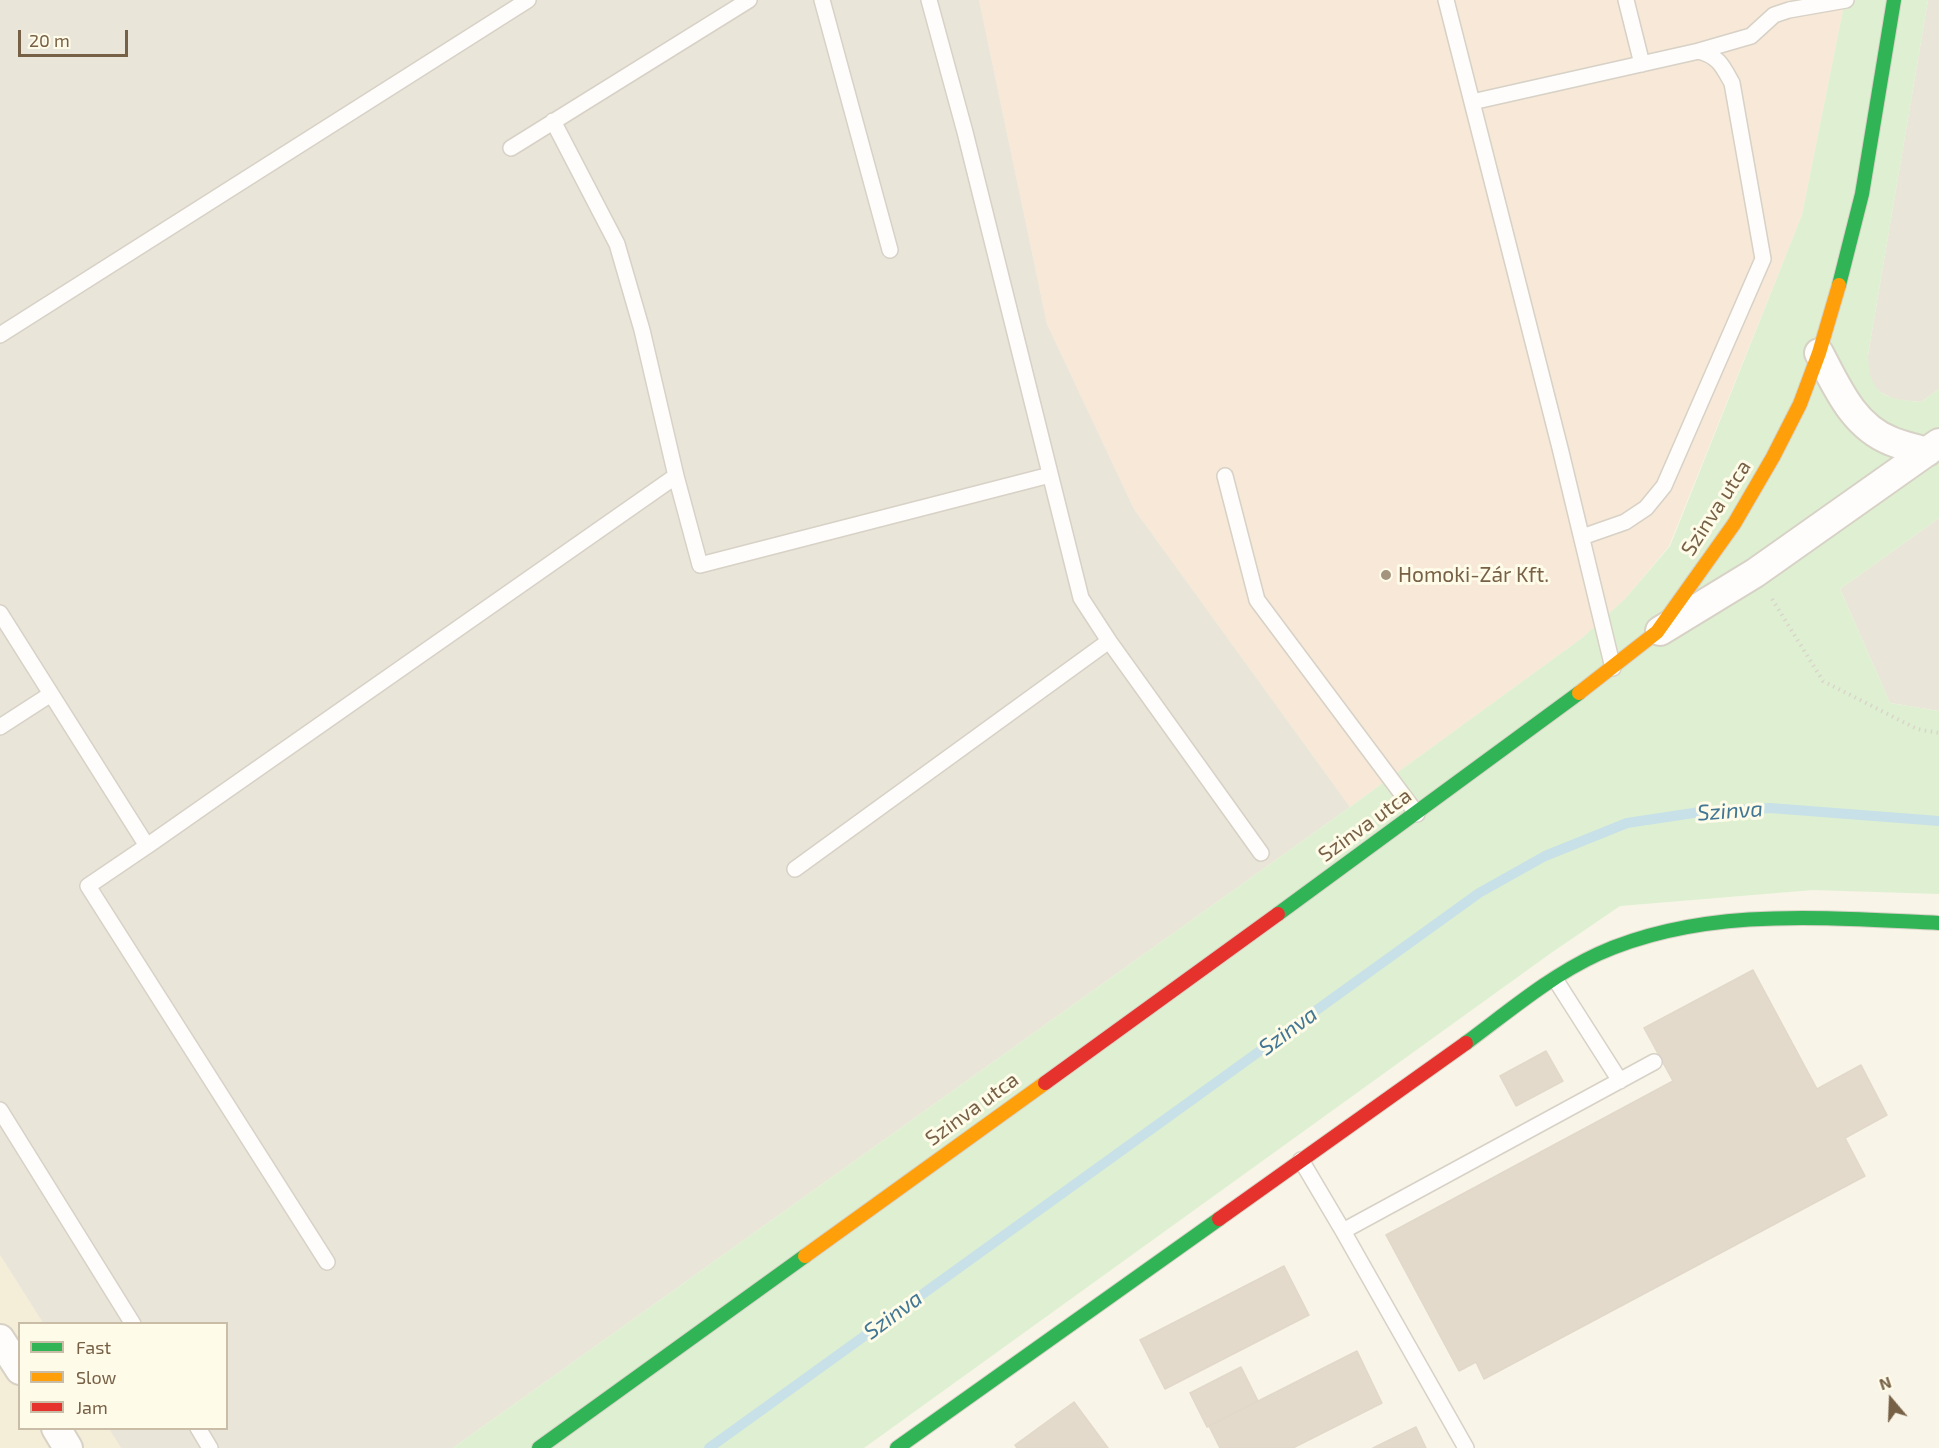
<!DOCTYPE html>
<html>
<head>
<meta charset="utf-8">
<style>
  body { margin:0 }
  #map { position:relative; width:1939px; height:1448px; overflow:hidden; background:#f8f4e7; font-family:"Exo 2",sans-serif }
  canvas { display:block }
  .legend { position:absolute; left:18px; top:1322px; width:210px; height:108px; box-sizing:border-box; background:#fffbe9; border:2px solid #c9bda8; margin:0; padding:8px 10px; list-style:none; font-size:18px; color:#776146 }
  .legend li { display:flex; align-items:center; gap:12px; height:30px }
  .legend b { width:30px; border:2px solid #c9bda8 }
  .north { position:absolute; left:1861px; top:1370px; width:60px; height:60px; -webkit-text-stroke:4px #fffbe9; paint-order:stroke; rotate:341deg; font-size:16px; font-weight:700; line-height:24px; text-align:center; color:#776146 }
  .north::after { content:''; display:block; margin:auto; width:21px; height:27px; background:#776146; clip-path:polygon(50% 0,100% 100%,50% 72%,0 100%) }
  .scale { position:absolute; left:18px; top:30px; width:110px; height:27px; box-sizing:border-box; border:3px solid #776146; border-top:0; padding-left:8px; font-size:18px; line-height:21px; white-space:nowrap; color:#776146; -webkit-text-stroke:4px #fffbe9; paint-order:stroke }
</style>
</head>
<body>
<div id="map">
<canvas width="1939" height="1448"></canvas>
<ul class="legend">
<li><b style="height:8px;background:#30b455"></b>Fast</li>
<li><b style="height:8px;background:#ff9f0a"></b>Slow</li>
<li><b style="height:8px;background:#e5322d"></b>Jam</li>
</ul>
<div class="north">N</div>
<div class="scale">20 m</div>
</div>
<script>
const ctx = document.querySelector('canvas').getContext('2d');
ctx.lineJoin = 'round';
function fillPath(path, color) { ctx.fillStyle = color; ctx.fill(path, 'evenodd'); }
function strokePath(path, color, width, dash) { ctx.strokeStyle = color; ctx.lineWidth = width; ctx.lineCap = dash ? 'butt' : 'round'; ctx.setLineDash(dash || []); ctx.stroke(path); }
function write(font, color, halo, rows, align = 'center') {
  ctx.font = font + ' "Exo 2",sans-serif'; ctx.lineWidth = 6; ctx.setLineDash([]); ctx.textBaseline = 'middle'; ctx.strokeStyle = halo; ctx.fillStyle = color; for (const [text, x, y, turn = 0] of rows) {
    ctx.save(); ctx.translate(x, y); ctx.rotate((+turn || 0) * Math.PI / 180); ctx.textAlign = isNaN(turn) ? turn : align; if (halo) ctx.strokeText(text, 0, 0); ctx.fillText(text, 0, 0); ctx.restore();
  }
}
fillPath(new Path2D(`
  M0,1255l43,68 -23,1v104l89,1 12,19h-121z`), '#f4edd7');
fillPath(new Path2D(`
  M979,0h866l-43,215 -133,331 -44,53 -43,39 -232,169 -216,-298 -87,-185z`), '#f7e8d7');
fillPath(new Path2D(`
  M0,0h979l68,324 87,185 216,298 -897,641h-332l-12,-19 117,-1v-104l-183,-1 -43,-68z
  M1928,0h11v389l-18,13 -25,-2 -20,-10 -8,-17v-18z
  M1939,518v193l-49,-8 -50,-114z`), '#eae5d9');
fillPath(new Path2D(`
  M1845,0h83l-60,355c1,40 16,44 53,47l18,-13v129l-99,71 50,114 49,8v183l-126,-4 -193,16 -69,47 -687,495h-411l897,-641 232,-169 43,-39 45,-53 132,-331z`), '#def0d1');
strokePath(new Path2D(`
  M709,1448l770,-555 66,-37 82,-33 73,-11 70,-4 169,13`), '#c8e0e8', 10);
const building = new Path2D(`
  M1753,970l64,119 44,-24 26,50 -42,23 20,38 -381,203 -8,-17 -17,9 -73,-136 287,-154 -29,-53z
  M1546,1051l17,30 -47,25 -16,-30z
  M1284,1266l25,49 -144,74 -25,-49z
  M1357,1351l25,52 -89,45h-73l-11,-22z
  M1241,1367l17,34 -51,26 -17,-34z
  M1074,1402l34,46h-91l-2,-3z
  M1416,1427l10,21h-53z`);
fillPath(building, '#e3dacc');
strokePath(building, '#e1d8c9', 1.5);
const lane = new Path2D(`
  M822,0l68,250
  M929,0l36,132 116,466 28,43 152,212
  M1446,0l114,448 53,220
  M1626,0l16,64
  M1699,51l52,-15 23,-21 15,-5 57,-10
  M1472,102l227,-51c20,6 23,14 33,32l31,176 -99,227 -18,22 -21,14 -43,15
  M511,148l238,-148
  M0,335l528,-335
  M676,476l24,89 350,-90
  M1225,476l32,124 160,214
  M0,613l147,233 529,-370 -34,-146 -25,-86 -64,-123
  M0,727l51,-33
  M147,846l-59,40 239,376
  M795,869l314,-228
  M1555,979l65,102
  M0,1110l133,214
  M1301,1160l42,71 123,217
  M1343,1231l311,-169
  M198,1428l12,20`);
const street = new Path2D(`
  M1819,353c18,34 34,73 72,88 11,5 24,7 36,11
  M1660,631l95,-58 184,-130
  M0,1339l20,31
  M56,1428l12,20`);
const fast = new Path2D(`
  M1839,285l23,-91 32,-194
  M1278,914l301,-221
  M1466,1043c42,-31 84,-67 132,-89 107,-48 228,-36 341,-31
  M539,1448l266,-192
  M897,1448l322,-229`);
const slow = new Path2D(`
  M1579,693l78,-61 77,-108 39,-67 27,-53 19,-51 20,-68
  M805,1256l240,-173`);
const jam = new Path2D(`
  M1045,1083l233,-169
  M1219,1219l247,-176`);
strokePath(lane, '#d7d1c6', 18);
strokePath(street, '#d7d1c6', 32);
strokePath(fast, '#d7d1c5', 16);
strokePath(slow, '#d7d1c5', 16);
strokePath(jam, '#d7d1c5', 16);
strokePath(new Path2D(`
  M1772,599l51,82 94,48 22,4`), '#dad4cb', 4, [1.5, 4.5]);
strokePath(lane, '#fefdfb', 15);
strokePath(street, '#fefdfb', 28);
strokePath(fast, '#30b455', 14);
strokePath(slow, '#ff9f0a', 14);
strokePath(jam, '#e5322d', 14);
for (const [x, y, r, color] of [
  [1386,575,6,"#a4947e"]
]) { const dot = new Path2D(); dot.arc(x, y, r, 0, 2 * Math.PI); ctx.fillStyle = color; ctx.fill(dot); strokePath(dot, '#fffbe9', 2); }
write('21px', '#776146', '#fffbe9', [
  ["Szinva utca",1716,508,-57],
  ["Szinva utca",1365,825,-36],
  ["Szinva utca",972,1109,-36]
]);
write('21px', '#776146', '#fffbe9', [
  ["Homoki-Zár Kft.",1398,575]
], 'left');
write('italic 22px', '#417694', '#fffbe9', [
  ["Szinva",1730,811,-4],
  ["Szinva",1288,1031,-36],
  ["Szinva",893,1315,-36]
]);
</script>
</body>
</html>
